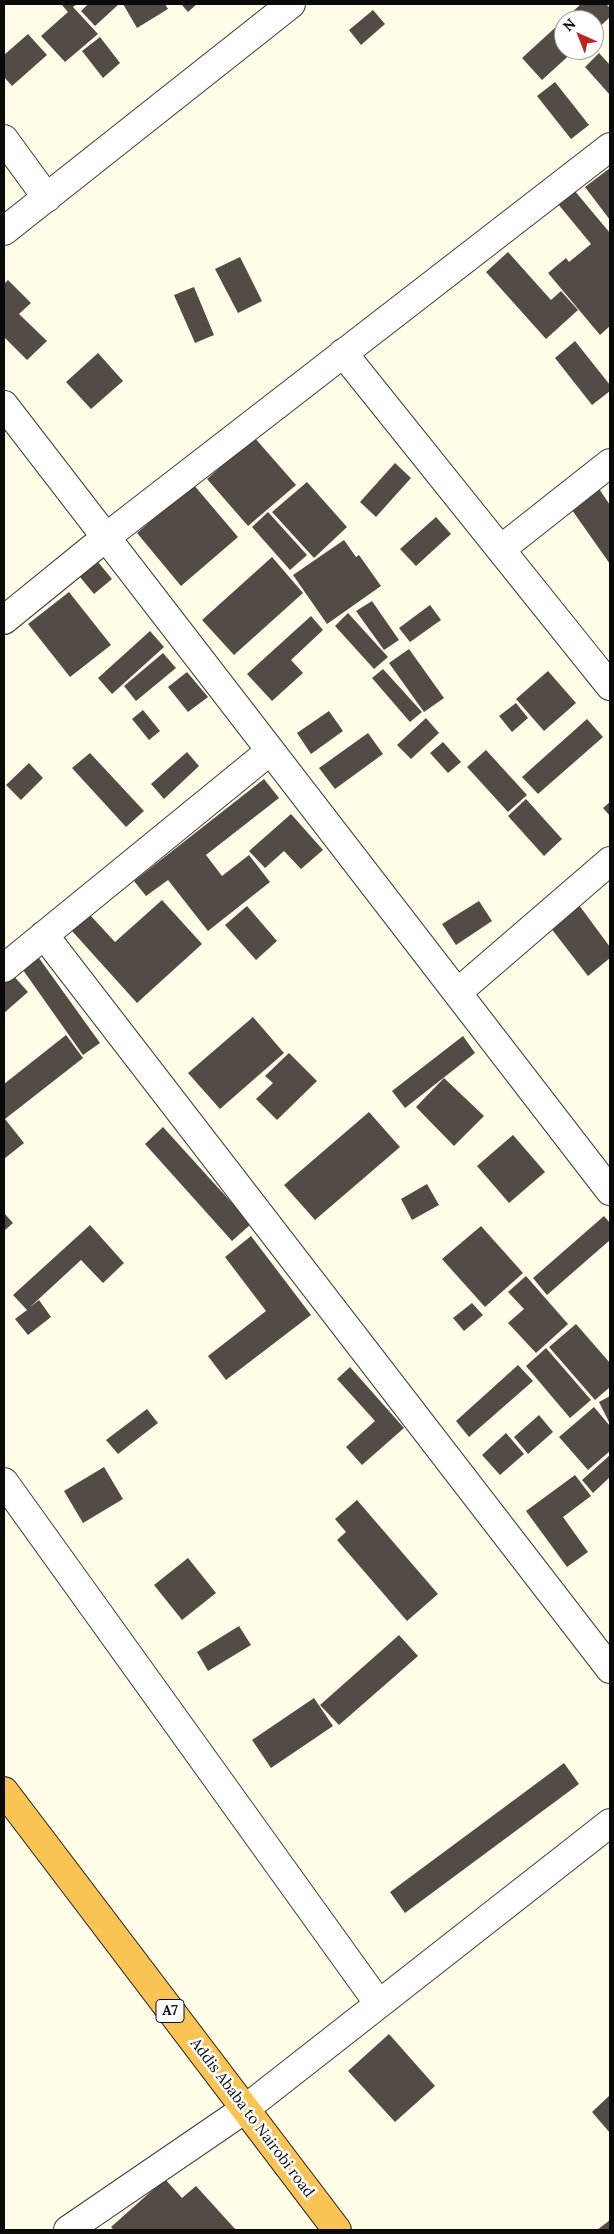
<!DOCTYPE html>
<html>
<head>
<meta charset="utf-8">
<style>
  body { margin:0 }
  #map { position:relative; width:614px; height:2234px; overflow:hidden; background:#fffce7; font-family:Lora,serif }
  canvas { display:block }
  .frame { position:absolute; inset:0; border:5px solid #0a0a0a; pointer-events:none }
  .north { position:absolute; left:554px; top:10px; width:50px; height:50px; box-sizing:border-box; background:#fff; border:1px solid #9d9d9d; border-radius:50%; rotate:316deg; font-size:14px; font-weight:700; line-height:20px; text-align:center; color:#0a0a0a }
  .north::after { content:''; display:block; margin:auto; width:18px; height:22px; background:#bb2521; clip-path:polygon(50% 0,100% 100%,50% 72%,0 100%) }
</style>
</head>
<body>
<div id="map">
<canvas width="614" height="2234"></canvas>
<div class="frame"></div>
<div class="north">N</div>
</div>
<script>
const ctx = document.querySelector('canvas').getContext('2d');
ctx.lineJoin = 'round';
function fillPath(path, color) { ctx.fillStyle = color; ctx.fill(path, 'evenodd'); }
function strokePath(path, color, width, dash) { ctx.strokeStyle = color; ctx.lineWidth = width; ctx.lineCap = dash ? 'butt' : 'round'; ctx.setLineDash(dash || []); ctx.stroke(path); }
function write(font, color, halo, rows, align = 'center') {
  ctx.font = font + ' Lora,serif'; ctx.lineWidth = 5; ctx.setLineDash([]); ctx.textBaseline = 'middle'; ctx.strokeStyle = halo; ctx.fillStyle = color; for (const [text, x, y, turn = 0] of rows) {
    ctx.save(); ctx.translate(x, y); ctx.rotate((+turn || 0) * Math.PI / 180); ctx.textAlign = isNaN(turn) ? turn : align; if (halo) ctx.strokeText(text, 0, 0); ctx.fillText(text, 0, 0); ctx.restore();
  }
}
fillPath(new Path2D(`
  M61,4h16l-4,3 25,27 -33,28 -24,-26 27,-24z
  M88,4h31l-24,22 -14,-15z
  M123,4h42l3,5 -31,19z
  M181,4h16l-9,8z
  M581,4h25l4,4v9l-16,15v-12h-30v30h11l-33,30 -20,-22z
  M373,10l12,14 -24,21 -12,-15z
  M28,34l19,21 -35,31 -8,-9v-22z
  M100,37l20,26 -17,15 -21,-27z
  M599,53l11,12v30l-25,-28z
  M555,82l34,43 -18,14 -34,-43z
  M610,168v52l-25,-33z
  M574,190l36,43v93l-10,9 -52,-62 18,-15 3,4 22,-18 -33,-40z
  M508,252l43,48 10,-9 17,19 -32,29 -60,-67z
  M240,257l22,44 -24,12 -23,-44z
  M8,280l23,23 -12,11 28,27 -20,19 -23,-23v-53z
  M194,287l20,48 -19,8 -21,-48z
  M575,341l35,44v6l-18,14 -37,-47z
  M98,353l25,28 -32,28 -25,-27z
  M254,437l42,48 -48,41 -41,-47z
  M395,463l16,15 -35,39 -16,-15z
  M307,482l40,45 -33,31 -42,-46z
  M595,483l15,22v59l-43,-61z
  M193,484l45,53 -57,49 -44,-53z
  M268,512l39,43 -17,15 -38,-43z
  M436,517l15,17 -35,32 -16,-17z
  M344,540l12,17 3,-2 22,31 -54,38 -34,-49z
  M272,557l31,36 -69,62 -32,-35z
  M98,562l14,17 -18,15 -14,-17z
  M69,592l42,53 -41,32 -42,-53z
  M372,601l27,39 -15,10 -28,-39z
  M430,605l11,15 -31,22 -11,-14z
  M348,613l40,44 -14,12 -39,-43z
  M311,616l12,14 -32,30 12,13 -31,28 -25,-27z
  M150,631l14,16 -52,47 -14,-16z
  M409,649l35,49 -20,14 -35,-49z
  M163,653l13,15 -40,33 -12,-15z
  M383,669l39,43 -12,10 -38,-44z
  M548,671l28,32 -32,28 -28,-32z
  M187,672l21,25 -20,15 -20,-25z
  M516,703l12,15 -16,14 -13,-16z
  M143,710l17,21 -11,9 -17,-21z
  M329,711l14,20 -32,23 -14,-21z
  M426,718l13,15 -28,26 -14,-14z
  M587,719l16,18 -65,57 -16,-17z
  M368,733l15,21 -48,35 -16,-21z
  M443,742l18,20 -13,11 -18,-20z
  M486,750l41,45 -19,17 -41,-45z
  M187,752l12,14 -35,33 -13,-15z
  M90,753l54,58 -18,16 -54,-59z
  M29,763l14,15 -22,22 -15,-15z
  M264,779l15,19 -73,57 16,21 27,-21 21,27 -62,49 -40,-51 -22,16 -12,-15z
  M526,799l36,40 -18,17 -36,-40z
  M610,802v14l-7,-8z
  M291,814l32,36 -22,19 -17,-18 -19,17 -16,-17z
  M162,900l40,44 -65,59 -65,-72 18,-16 25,27z
  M479,901l13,20 -36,24 -14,-21z
  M576,901l34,46v11l-22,18 -41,-53z
  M247,906l30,35 -21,19 -31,-35z
  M39,958l61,85 -17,12 -60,-85z
  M12,974l16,18 -24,21v-33z
  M253,1017l31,36 -64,56 -32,-36z
  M66,1035l17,23 -78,61 19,24 -20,16v-75z
  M463,1036l12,17 -70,55 -13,-17z
  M289,1053l28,28 -40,39 -21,-21 17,-16 -8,-7z
  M444,1078l40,38 -30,30 -38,-39z
  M369,1112l31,35 -85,73 -31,-35z
  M163,1127l88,97 -19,17 -87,-97z
  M513,1135l32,37 -36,31 -32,-37z
  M427,1184l12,21 -27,15 -11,-21z
  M4,1213l9,10 -9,8z
  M604,1216l6,7v17l-63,55 -14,-17z
  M90,1225l34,38 -21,20 -22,-23 -52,48 10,-8 12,17 -23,18 -13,-16 12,-9 -14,-15z
  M481,1226l42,47 -38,34 -43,-48z
  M251,1236l60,79 -85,65 -18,-24 58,-45 -41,-54z
  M526,1276l42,48 -32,29 -28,-30 16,-14 -16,-17z
  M472,1303l11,12 -19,16 -11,-13z
  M576,1324l34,39v24l-15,13 -46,-53z
  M546,1348l45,52 -21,18 -44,-52z
  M518,1365l15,16 -64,56 -13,-16z
  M350,1367l54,61 -42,37 -16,-18 29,-26 -38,-42z
  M610,1396v28l-11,-22z
  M594,1407l16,19v25l-22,19 -29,-33z
  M147,1409l11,14 -40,31 -12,-14z
  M539,1415l14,17 -25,22 -14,-17z
  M506,1433l18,21 -24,21 -18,-20z
  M610,1455v22l-17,16 -11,-13z
  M104,1467l19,32 -40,24 -19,-32z
  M575,1475l16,21 -28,21 25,35 -21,15 -41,-56z
  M357,1500l81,94 -31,27 -70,-81 9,-8 -11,-13z
  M188,1558l28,35 -34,27 -28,-35z
  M239,1626l12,19 -43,26 -11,-19z
  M399,1635l19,21 -79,69 -19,-20z
  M314,1698l19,28 -62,42 -19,-28z
  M564,1763l15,21 -174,129 -15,-21z
  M389,2034l46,52 -40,36 -47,-51z
  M610,2095v38l-18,-21z
  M165,2179l17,19 14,-12 40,44h-122l-3,-3z
  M610,2220v10h-13z`), '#534c46');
const minor = new Path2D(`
  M4,139l43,59
  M4,231l287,-227
  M343,353l267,333
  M4,405l606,786
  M501,549l109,-86
  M4,620l101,-82 505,-391
  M44,935l566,734
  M4,968l266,-217
  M458,992l152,-131
  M4,1482l375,522
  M68,2230l177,-121 365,-286`);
const trunk = new Path2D(`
  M4,1791l333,439`);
strokePath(minor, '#3d3d3d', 30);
strokePath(trunk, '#1b1b1b', 30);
strokePath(minor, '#fff', 28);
strokePath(trunk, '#f9c454', 28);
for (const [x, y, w] of [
  [170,2011,28]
]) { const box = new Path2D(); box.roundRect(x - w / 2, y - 11.5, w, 23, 4); ctx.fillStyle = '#fff'; ctx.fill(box); strokePath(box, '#0a0a0a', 1); }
write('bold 14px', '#0a0a0a', null, [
  ["A7",170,2011]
]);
write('15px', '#0a0a0a', '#fff', [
  ["Addis Ababa to Nairobi road",252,2118,53]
]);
</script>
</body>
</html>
